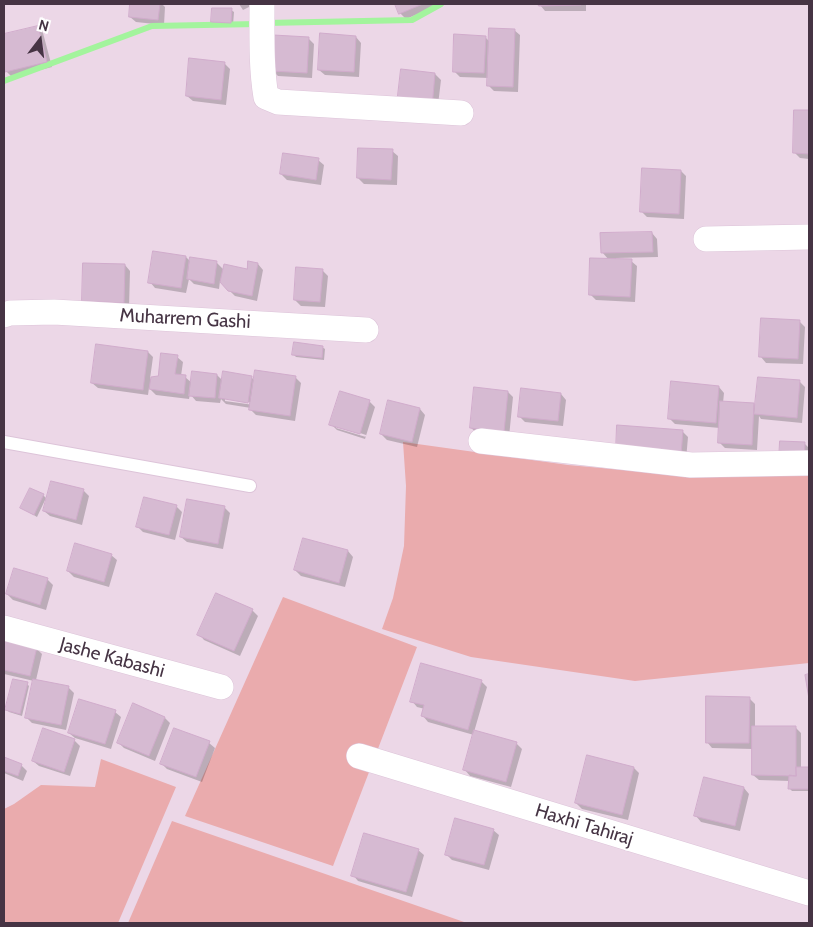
<!DOCTYPE html>
<html>
<head>
<meta charset="utf-8">
<style>
  body { margin:0 }
  #map { position:relative; width:813px; height:927px; overflow:hidden; background:#f3e5f0; font-family:Cabin,sans-serif }
  canvas { display:block }
  .frame { position:absolute; inset:0; border:5px solid #463444; pointer-events:none }
  .north { position:absolute; left:15px; top:15px; width:50px; height:50px; -webkit-text-stroke:4px #fff; paint-order:stroke; rotate:15deg; font-size:14px; font-weight:700; line-height:20px; text-align:center; color:#463444 }
  .north::after { content:''; display:block; margin:auto; width:18px; height:22px; background:#463444; clip-path:polygon(50% 0,100% 100%,50% 72%,0 100%) }
</style>
</head>
<body>
<div id="map">
<canvas width="813" height="927"></canvas>
<div class="frame"></div>
<div class="north">N</div>
</div>
<script>
const ctx = document.querySelector('canvas').getContext('2d');
ctx.lineJoin = 'round';
function fillPath(path, color) { ctx.fillStyle = color; ctx.fill(path, 'evenodd'); }
function strokePath(path, color, width, dash) { ctx.strokeStyle = color; ctx.lineWidth = width; ctx.lineCap = dash ? 'butt' : 'round'; ctx.setLineDash(dash || []); ctx.stroke(path); }
function write(font, color, halo, rows, align = 'center') {
  ctx.font = font + ' Cabin,sans-serif'; ctx.lineWidth = 4; ctx.setLineDash([]); ctx.textBaseline = 'middle'; ctx.strokeStyle = halo; ctx.fillStyle = color; for (const [text, x, y, turn = 0] of rows) {
    ctx.save(); ctx.translate(x, y); ctx.rotate((+turn || 0) * Math.PI / 180); ctx.textAlign = isNaN(turn) ? turn : align; if (halo) ctx.strokeText(text, 0, 0); ctx.fillText(text, 0, 0); ctx.restore();
  }
}
fillPath(new Path2D(`
  M4,4h805v919h-805z`), '#ecd7e7');
fillPath(new Path2D(`
  M403,442l165,23 111,10 130,-2v190l-174,18 -164,-24 -89,-28 11,-31 11,-52 2,-60z
  M283,597l134,50 -84,219 -148,-50z
  M101,759l75,28 -58,136h-114v-114l10,-5 27,-19 54,2z
  M172,821l295,102h-339z`), '#eaabad');
fillPath(new Path2D(`
  M131,4h31l3,3 -1,18 -28,-3 -6,-5z
  M239,4h12v2l-8,4z
  M396,4h45l-35,15 -6,-6z
  M540,4h46v7h-41l-5,-6z
  M231,10l3,2 -1,13 -18,-1 -2,-2z
  M38,27l5,6 9,34 -40,10 -6,-6 -2,-10v-26z
  M514,30l6,5 -2,57 -24,-1 -5,-5v-8l-29,-1 -6,-6 31,-34 5,5z
  M356,37l5,6 -2,34 -34,-2 -6,-5z
  M308,38l6,6 -2,34 -34,-2 -6,-6z
  M224,63l6,6 -4,36 -33,-4 -6,-5z
  M402,70l33,4 6,6 -4,33z
  M795,111h14v48l-9,-1 -5,-5z
  M392,151l6,5 -1,29 -33,-1 -6,-6z
  M318,160l6,5 -3,20 -34,-5 -6,-6z
  M681,171l5,5 -2,43 -37,-2 -5,-5z
  M652,233l5,6 1,18 -42,1v2l15,1 6,5 -2,36 -39,-2 -6,-6 19,-34 -7,-8z
  M186,257l5,5 26,1 7,7h24l10,-6 5,6 -6,31 -22,-5 -15,-15 -1,8 -25,-5 -5,-5 -3,14 -31,-5 -5,-6z
  M125,265l5,6 -1,37 -41,-2 -5,-5z
  M322,270l6,6 -3,31 -24,-1 -6,-6z
  M799,321l6,6 -2,37 -37,-1 -5,-6z
  M322,347l3,2 -1,11 -28,-3 -2,-2z
  M148,352l5,5 -3,22 9,-2 18,-20 6,5 -2,14 4,1 7,6 25,-8 6,6 28,-4 4,4 40,-4 6,6 -6,38 -39,-6 -6,-6 1,-1 -25,-4 -5,-5 -1,4 -24,-2 -6,-7 -1,5 -33,-4 -7,-7 -1,7 -50,-7 -6,-5zM225,398l29,5v2l-29,-4z
  M800,382l5,5 -3,36 -41,-4 -2,-3 -2,34 -32,-2 -5,-5v-15l-45,-4 -6,-6 50,-31 5,6 -1,10 30,1 3,3z
  M508,392l5,5 -4,40 -32,-4 -6,-5z
  M561,394l5,6 -3,26 -38,-4 -6,-6z
  M369,401l6,6 -10,32 -28,-9 -6,-6zM336,425l30,10v2l-30,-9z
  M420,409l5,6 -8,32 -30,-7 -6,-6z
  M682,431l6,6 -2,23 -63,-4z
  M804,443l5,5v19l-29,-7z
  M84,491l5,5 -7,29 -32,-9 -6,-5z
  M43,495l3,3 -9,19 -15,-9z
  M176,506l6,6 -7,28 -32,-8 -5,-5z
  M224,507l6,6 -7,36 -36,-7 -6,-5z
  M348,551l5,6 -8,30 -44,-11 -6,-6z
  M111,555l6,5 -8,27 -35,-10 -6,-6z
  M47,579l6,6 -7,25 -33,-10 -6,-6z
  M252,610l6,6 -18,40 -36,-16 -5,-6z
  M4,641l32,7 6,6 -6,26 32,7 6,6 -8,37 -34,-7 -6,-6 8,-36 -30,-7z
  M481,681l6,6 -13,45 42,11 6,6 -11,38 -41,-11 -5,-6 9,-35 -46,-13 -5,-6 2,-7 -8,-2 -5,-6z
  M27,684l2,2 -7,30 -13,-4 -2,-2z
  M749,698l6,6v23l41,1 5,5v36h8v22h-17l-2,-2v-8l-31,-1 -6,-5v-26l-41,-1 -5,-6z
  M134,705l31,13 5,5 -15,38 -31,-13 -5,-5z
  M115,712l6,5 -10,32 -36,-11 -6,-5z
  M74,740l6,6 -10,30 -31,-10 -6,-5z
  M209,743l6,5 -13,34 -35,-13 -5,-5z
  M4,759l17,6 6,6 -4,10 -19,-8z
  M634,768l5,5 -11,47 -46,-11 -6,-6z
  M744,788l5,6 -9,37 -39,-9 -5,-6z
  M493,830l6,5 -10,35 -37,-10 -6,-6z
  M418,850l6,5 -12,42 -54,-16 -5,-6z`), '#0003');
strokePath(new Path2D(`
  M266,23l146,-3 29,-16
  M4,81l148,-55 105,-2`), '#a3f49d', 6);
const building = new Path2D(`
  M130,4h30l-2,16 -29,-3z
  M395,4h28l-24,10z
  M538,4h43v1l-42,1z
  M212,8h20l-1,15 -20,-1z
  M38,26l9,36 -42,10 -1,-6v-32z
  M489,28l26,1 -2,58 -26,-1z
  M320,33l36,3 -2,36 -36,-2z
  M454,34l32,2 -2,37 -31,-1z
  M273,35l36,2 -2,36 -36,-2z
  M189,58l36,4 -4,38 -35,-4z
  M401,69l34,4 -3,35 -35,-4z
  M794,110h15v44l-16,-1z
  M358,148l35,1 -2,31 -34,-2z
  M283,153l36,5 -3,22 -36,-6z
  M642,168l39,2 -2,44 -39,-2z
  M652,232l1,20 -52,1 -1,-20z
  M153,251l33,5 -5,32 -33,-5z
  M190,257l27,4 -3,23 -27,-5z
  M590,258l42,1 -2,38 -41,-2z
  M248,261l10,2 -6,33 -24,-5 -8,-9 4,-18 23,5z
  M83,263l42,1 -1,39 -42,-2z
  M296,267l27,2 -3,33 -26,-2z
  M761,318l39,2 -2,39 -39,-2z
  M294,342l29,4 -1,12 -30,-3z
  M96,344l52,7 -5,39 -52,-7z
  M161,353l17,2 -3,19 11,1 -2,19 -35,-5 2,-12 7,-1z
  M255,370l41,6 -6,40 -41,-6z
  M192,371l25,3 -2,24 -26,-2z
  M223,371l29,5 -4,27 -29,-5z
  M758,377l42,3 -3,38 -43,-4z
  M671,381l48,5 -3,37 -48,-4z
  M474,387l34,4 -4,41 -34,-4z
  M521,388l40,5 -3,28 -40,-4z
  M340,391l30,9 -10,34 -31,-9z
  M388,400l32,8 -8,34 -32,-8z
  M720,401l34,2 -2,42 -34,-2z
  M617,425l66,5 -2,25 -65,-4z
  M780,441l25,1 -1,20 -25,-1z
  M51,481l33,8 -8,31 -33,-9z
  M30,488l14,6 -10,21 -14,-7z
  M144,497l33,8 -8,30 -33,-8z
  M187,499l38,7 -7,38 -38,-7z
  M303,538l45,12 -9,33 -45,-13z
  M75,543l37,11 -8,28 -37,-11z
  M14,568l34,10 -8,27 -34,-11z
  M216,593l37,16 -19,42 -37,-16z
  M4,639l33,8 -7,29 -26,-6z
  M421,663l61,17 -14,50 -47,-14 3,-11 -14,-3z
  M809,674v25l-4,-24z
  M13,679l15,3 -8,32 -15,-4z
  M33,679l36,7 -8,39 -36,-7z
  M706,696l44,1 -1,46h-43z
  M79,699l37,11 -11,34 -37,-11z
  M133,703l32,14 -16,39 -32,-13z
  M752,726h44v50l-44,-1z
  M43,728l32,11 -11,33 -32,-11z
  M174,728l36,13 -14,36 -36,-13z
  M474,730l43,12 -11,40 -43,-12z
  M587,755l47,12 -12,48 -47,-12z
  M4,757l18,7 -4,12 -14,-5z
  M796,767h13v22h-21l1,-14 7,1z
  M704,777l40,10 -9,39 -41,-10z
  M455,818l39,11 -10,36 -39,-10z
  M364,833l55,16 -13,43 -55,-16z`);
fillPath(building, '#d6bad2');
strokePath(building, '#d1accc', 1);
const service = new Path2D(`
  M4,442l246,44`);
const minor = new Path2D(`
  M262,4c0,31 -1,63 4,93l12,5 183,11
  M706,239l103,-2
  M4,315l6,-2 44,-1 312,18
  M481,441l210,24 118,-2
  M4,628l217,59
  M359,756l450,137`);
strokePath(service, '#ddc4d9', 14);
strokePath(minor, '#ddc4d9', 26);
strokePath(service, '#fff', 12);
strokePath(minor, '#fff', 25);
write('19px', '#463444', '#fff', [
  ["Muharrem Gashi",185,319,3],
  ["Jashe Kabashi",112,658,15],
  ["Haxhi Tahiraj",584,825,17]
]);
</script>
</body>
</html>
